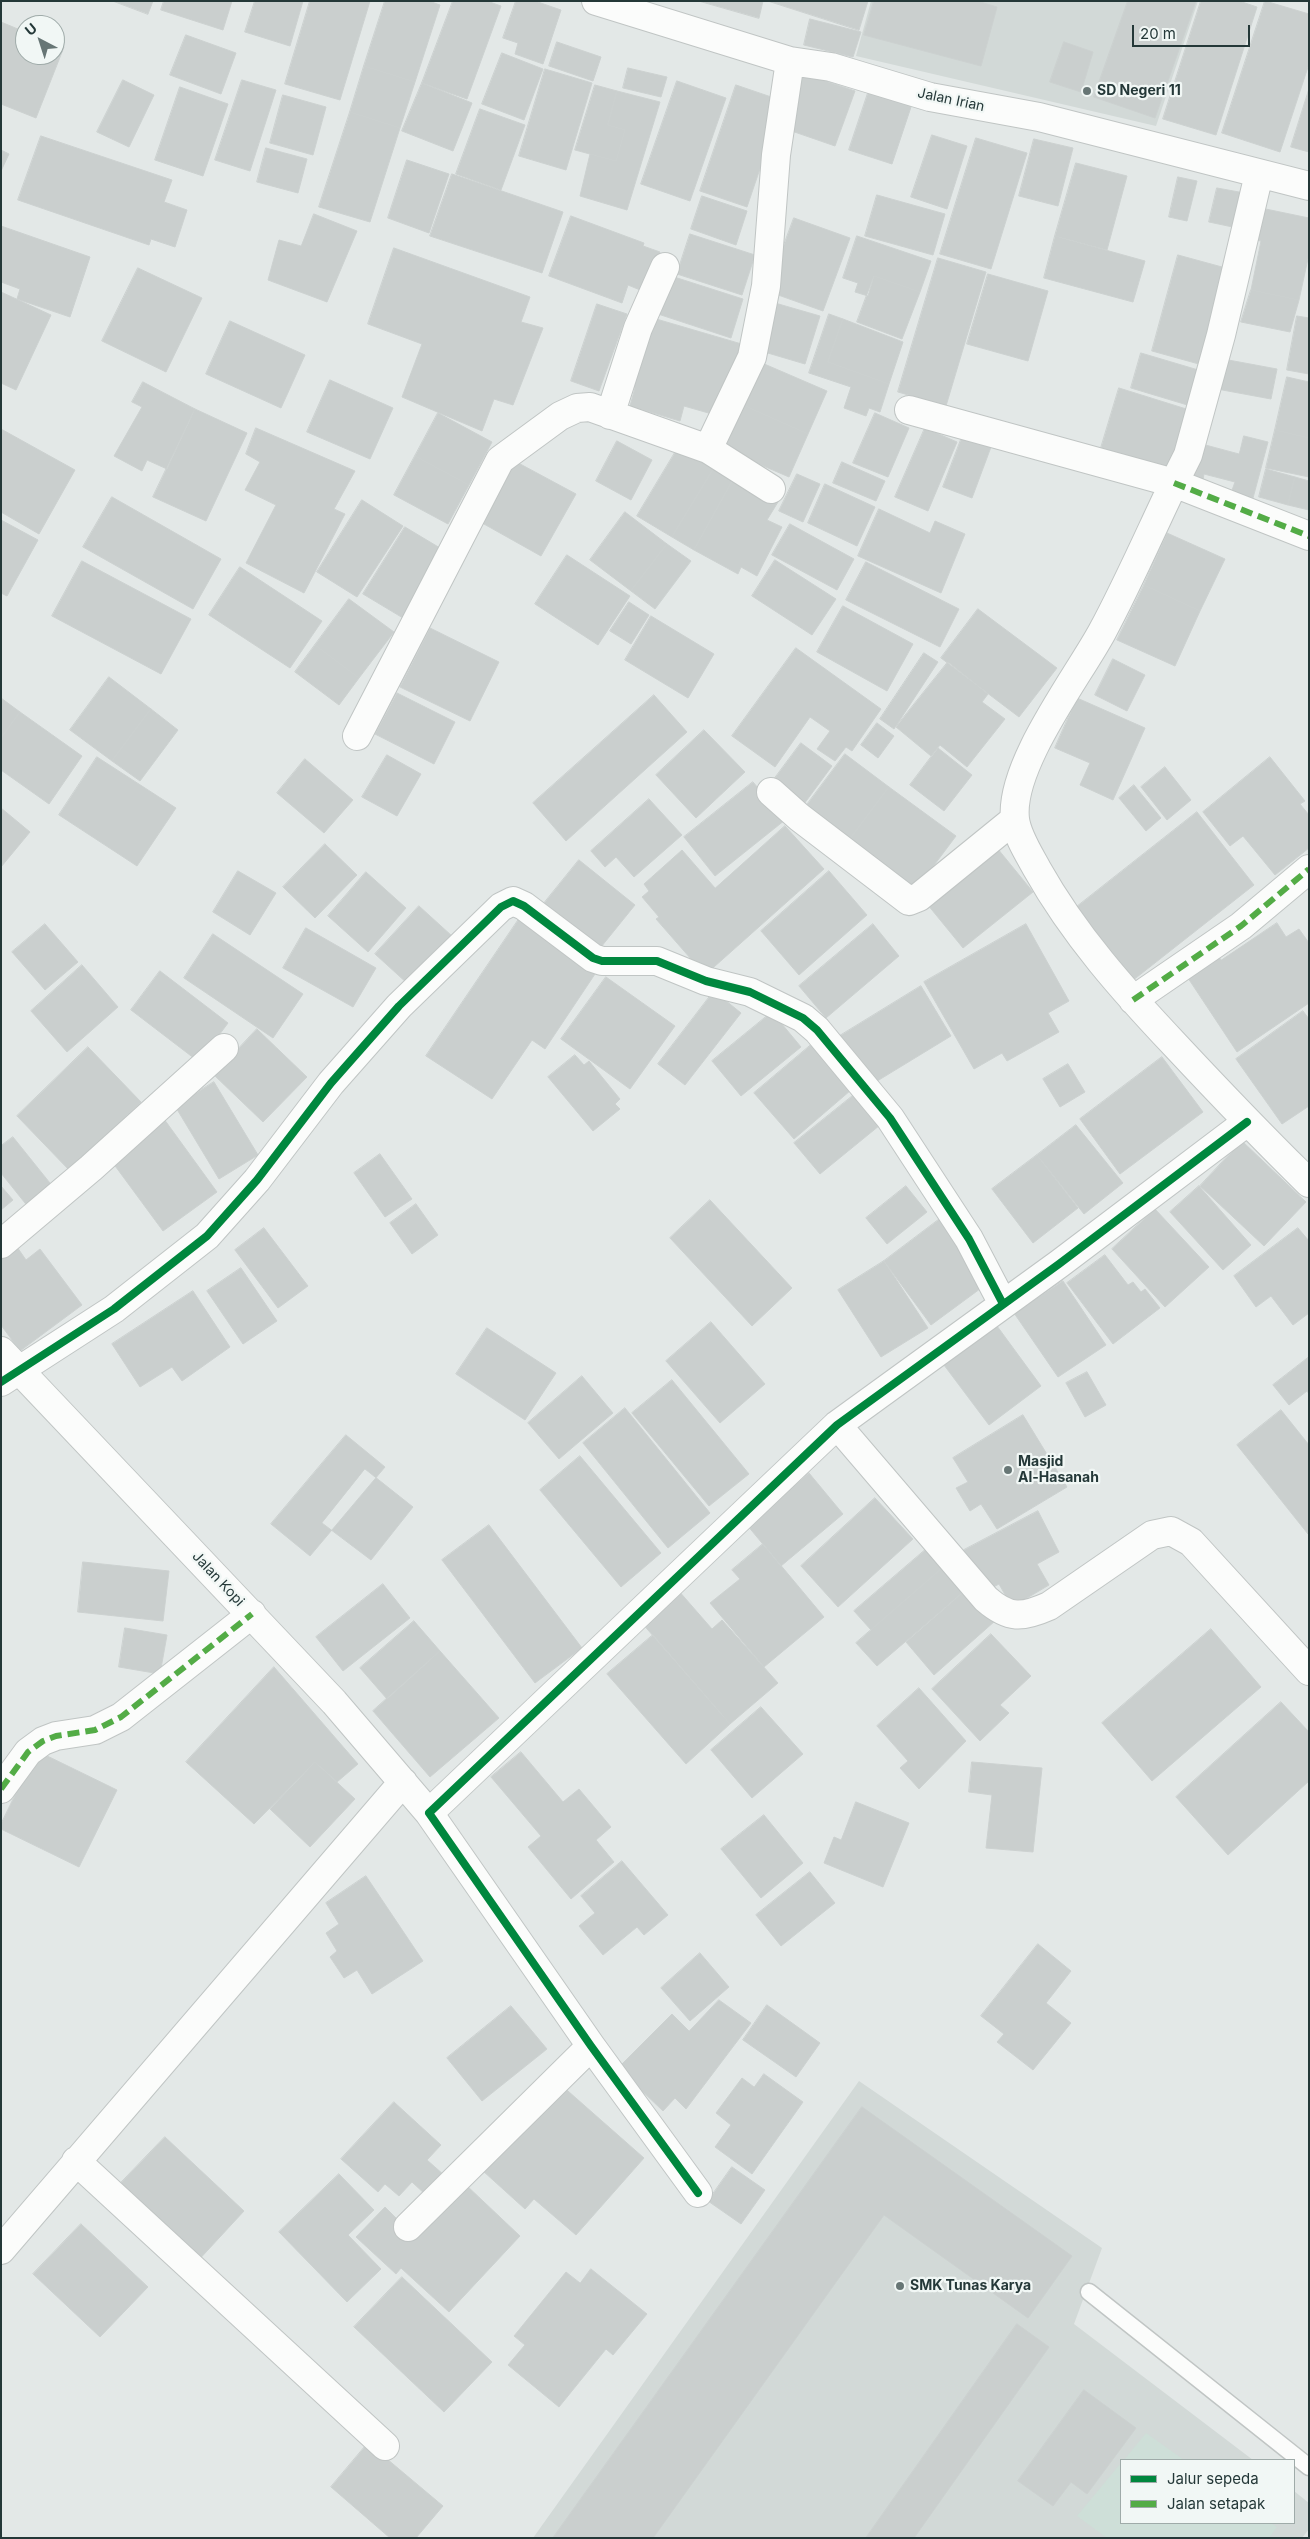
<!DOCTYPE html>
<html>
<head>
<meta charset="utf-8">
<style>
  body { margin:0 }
  #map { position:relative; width:1310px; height:2539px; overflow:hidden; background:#e3e8e7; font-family:Inter,sans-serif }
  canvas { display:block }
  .frame { position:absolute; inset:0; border:2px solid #243838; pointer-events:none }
  .legend { position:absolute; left:1120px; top:2459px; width:175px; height:65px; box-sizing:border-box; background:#f1f7f5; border:1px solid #9faba9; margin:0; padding:6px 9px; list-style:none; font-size:15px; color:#243838 }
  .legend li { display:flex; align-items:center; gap:10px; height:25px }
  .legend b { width:25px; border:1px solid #9faba9 }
  .north { position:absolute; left:15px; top:15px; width:50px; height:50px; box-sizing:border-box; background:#f1f7f5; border:1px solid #9faba9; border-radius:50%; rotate:320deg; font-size:14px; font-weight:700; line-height:20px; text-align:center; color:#243838 }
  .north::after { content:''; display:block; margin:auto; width:18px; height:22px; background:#677675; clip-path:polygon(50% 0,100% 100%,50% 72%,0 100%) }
  .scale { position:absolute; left:1132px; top:25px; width:118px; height:22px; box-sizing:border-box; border:2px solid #243838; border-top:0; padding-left:6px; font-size:15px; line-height:18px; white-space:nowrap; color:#243838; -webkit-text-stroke:4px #f1f7f5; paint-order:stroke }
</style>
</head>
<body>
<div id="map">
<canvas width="1310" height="2539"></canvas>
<div class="frame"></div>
<ul class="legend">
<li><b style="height:6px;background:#00873e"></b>Jalur sepeda</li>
<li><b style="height:6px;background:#53ac46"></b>Jalan setapak</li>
</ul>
<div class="north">U</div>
<div class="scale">20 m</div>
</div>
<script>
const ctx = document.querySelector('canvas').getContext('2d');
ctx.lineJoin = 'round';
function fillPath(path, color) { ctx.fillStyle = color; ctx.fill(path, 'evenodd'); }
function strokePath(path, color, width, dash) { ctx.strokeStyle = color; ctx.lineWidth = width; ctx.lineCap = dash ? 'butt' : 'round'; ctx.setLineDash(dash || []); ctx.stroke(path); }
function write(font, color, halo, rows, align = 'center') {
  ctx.font = font + ' Inter,sans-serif'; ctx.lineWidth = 4.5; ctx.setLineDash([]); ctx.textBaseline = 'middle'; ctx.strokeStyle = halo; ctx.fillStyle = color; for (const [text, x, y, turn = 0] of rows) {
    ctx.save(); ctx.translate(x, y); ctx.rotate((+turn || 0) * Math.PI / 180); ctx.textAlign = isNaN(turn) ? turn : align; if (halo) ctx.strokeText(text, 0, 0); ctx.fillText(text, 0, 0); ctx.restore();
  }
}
fillPath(new Path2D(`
  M871,1h327l-42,125 -300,-70z
  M859,2081l243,167 -28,76 179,136h-132v63h173v-32l15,12v26l-7,9h-769z`), '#d2d9d7');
fillPath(new Path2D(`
  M1146,2433l38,27h-60z
  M1121,2463v60h150l6,4 -8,11h-162l-30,-22z`), '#cedfd8');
const building = new Path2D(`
  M113,1h40l-5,13z
  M164,1h68l-9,29 -62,-20z
  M255,1h48l-13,45 -45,-14z
  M310,1h60l-30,99 -55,-16z
  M385,1h44l11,4 -25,77 -51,-16z
  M453,1h34l14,5 -34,93 -45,-16z
  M516,1h19l26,9 -18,54 -28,-10 3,-11 -15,-5z
  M699,1h64l-4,17z
  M768,1h100l-9,29z
  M874,1h103l20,6 -16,59 -117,-31z
  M1128,1h68l-41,117 -61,-21z
  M1201,1h38l18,6 -41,128 -53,-16z
  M1265,1l44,13v50l-29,88 -58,-19z
  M810,19l51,13 -8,25 -49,-12z
  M1,22l24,10v23h30v-11l9,3 -28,71 -35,-14z
  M186,35l50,18 -15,41 -51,-19z
  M557,42l44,15 -8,24 -44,-15z
  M1064,42l29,10 -12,40 -31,-10z
  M502,53l41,16 -19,51 -42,-16z
  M364,66l51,16 -15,46 -50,-16z
  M628,68l39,9 -6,20 -38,-9z
  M545,69l47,14 -26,87 -47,-14z
  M802,73l53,18 -20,55 -52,-18z
  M123,80l31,15 -25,52 -32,-15z
  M242,80l34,10 -26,81 -35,-11z
  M677,81l49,17 -36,103 -49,-17z
  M422,83l50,20 -19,48 -51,-20z
  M595,85l22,6 -9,34 17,5 -9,31 -41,-11z
  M736,85l47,16 -36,106 -47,-16z
  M180,87l48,17 -25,72 -48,-16z
  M1309,89v63l-18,-5z
  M869,90l43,14 -20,60 -43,-14z
  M617,91l43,11 -33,108 -47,-14 10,-42 26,7 9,-31 -17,-5z
  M283,95l43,12 -13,48 -43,-12z
  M480,109l45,16 -24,65 -45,-16z
  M350,112l50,16 -30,94 -51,-15z
  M932,135l35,11 -20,63 -36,-12z
  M41,136l131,44 -8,22 23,8 -12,37 -24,-8 -2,6 -131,-45z
  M976,138l51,15 -36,116 -51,-15z
  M1034,139l39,9 -15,58 -39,-10z
  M266,148l41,11 -9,34 -41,-11z
  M1,150l8,4 -8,17z
  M407,160l42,14 -20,59 -41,-15z
  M1076,163l51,13 -20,74 -52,-14z
  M452,174l111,38 -21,61 -112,-37z
  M1178,177l19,4 -10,40 -18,-4z
  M1217,188l33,6 -8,35 -33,-7z
  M877,195l68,19 -12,41 -68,-19z
  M702,196l45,15 -11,34 -45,-16z
  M1256,207l53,11v36l-10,46 -48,-10 10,-49 -12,-2z
  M314,214l43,17 -30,71 -59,-22 11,-40 22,6z
  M571,216l73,27 -1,3 17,6 -15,40 -17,-7 -6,18 -73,-27z
  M794,218l56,20 -27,73 -56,-20z
  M1,226l89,31 -20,60 -53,-18 3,-10 -19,-7z
  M690,234l65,21 -13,40 -65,-21z
  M857,236l74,25 -11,31 -46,-16 -6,20 -13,-4 3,-9 -15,-5z
  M1055,236l90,25 -12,41 -89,-24z
  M394,248l136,49 -9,25 22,6 -30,77 -19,-6 -12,32 -80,-34 20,-53 -54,-20z
  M1178,255l55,15 -27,96 -54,-15z
  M938,258l48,14 -40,134 -48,-14z
  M138,268l64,30 -36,74 -64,-31z
  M988,274l60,17 -20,70 -61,-17z
  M671,276l72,23 -12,39 -73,-24z
  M874,276l46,16 -18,47 -45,-17z
  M1251,290l48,10 -9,32 -49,-10z
  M1,292l50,23 -35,75 -15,-7z
  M775,303l45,13 -15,48 -44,-13z
  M597,304l30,10 -28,77 -28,-10z
  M829,314l14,5 -15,43 61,22 -9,28 -11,-4 -3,8 -22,-8 7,-21 -42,-14z
  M646,316l99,29 -33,69 -28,-8 -4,15 -50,-15 5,-18 -9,-4z
  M1297,316l12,2v56l-22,-4z
  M843,319l60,23 -14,42 -61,-22z
  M230,321l75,34 -24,53 -75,-34z
  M1141,353l64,19 -11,35 -63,-19z
  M1223,359l54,10 -6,30 -54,-10z
  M762,363l65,28 -19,43 -65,-29z
  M1287,377l22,5v56l-34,-8z
  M330,380l63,28 -23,51 -63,-27z
  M143,382l52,27 -28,60 -20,-9 -5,11 -28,-15 28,-49 -10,-5z
  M1119,388l77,24 -19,59 -76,-23z
  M743,405l65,29 -19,43 -65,-28z
  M195,409l52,24 -41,88 -53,-24z
  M438,413l54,29 -23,43 -54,-29z
  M875,413l34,15 -21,49 -35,-14z
  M256,428l99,43 -21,38 11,5 -41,79 -58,-30 30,-58 -31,-15 15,-28 -14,-8z
  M925,428l32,14 -29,69 -33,-14z
  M1,429l74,41 -36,64 -38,-22z
  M1275,430l34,8v39l-43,-9z
  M1244,436l24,6 -15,56 -22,-5 4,-11 -31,-8 -2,12 -14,-4 10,-39 41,11z
  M962,437l29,10 -19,51 -29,-11z
  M617,441l35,19 -21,40 -35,-19z
  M679,446l35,22 -42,69 -35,-21z
  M415,456l54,29 -21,39 -54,-29z
  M509,458l67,36 -35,62 -66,-37z
  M842,462l43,19 -9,20 -43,-18z
  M714,468l20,10 -40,72 -22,-13z
  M1266,469l29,8 -7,28 -29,-8z
  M797,474l23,10 -17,38 -24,-11z
  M1295,477l14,4v29l-21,-5z
  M734,478l44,24 -11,18 15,7 -25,49 -16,-9 -3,7 -44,-24z
  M825,484l50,23 -18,39 -49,-23z
  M112,497l109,62 -28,50 -110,-62z
  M362,500l41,26 -46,71 -40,-25z
  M879,509l51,24 5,-12 30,13 -24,59 -83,-37z
  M625,512l42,32 -36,47 -41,-31z
  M1,520l37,20 -31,56 -6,-3z
  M790,524l64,35 -17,31 -65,-35z
  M405,527l45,27 -42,67 -45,-27z
  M1167,533l58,26 -25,52 -56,-26z
  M667,544l24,17 -36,48 -24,-18z
  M567,555l63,41 -32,49 -63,-41z
  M775,560l61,39 -24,36 -60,-39z
  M82,561l109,58 -30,55 -109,-58z
  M866,562l93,47 -19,38 -94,-47z
  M240,567l82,54 -32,47 -81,-53z
  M1144,585l56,26 -25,55 -58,-26z
  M349,599l45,33 -35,46 -44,-33z
  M629,602l20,13 -18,29 -21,-13z
  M843,606l70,38 -26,47 -70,-39z
  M978,609l79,59 -38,49 -78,-59z
  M651,616l63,38 -26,44 -63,-38z
  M430,628l69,34 -29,59 -70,-34z
  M315,645l44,33 -20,27 -44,-33z
  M796,648l85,61 -29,42 -6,-4 -11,14 -18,-12 13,-18 -20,-14 -35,50 -43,-31z
  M924,653l14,9 -44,67 -14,-10z
  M1113,659l32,16 -18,36 -32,-16z
  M948,662l40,32 -6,8 23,17 -38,48 -27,-22 -9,11 -35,-29z
  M109,677l42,32 -39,52 -42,-31z
  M397,693l58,29 -21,42 -59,-30z
  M654,695l33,37 -121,109 -33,-38z
  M1,698l19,14 -19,26z
  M1077,698l68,30 -32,72 -33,-15 10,-22 -35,-15z
  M151,709l27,21 -38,51 -28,-20z
  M20,712l62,44 -33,48 -48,-34v-32z
  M877,723l17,13 -16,22 -17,-13z
  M704,730l41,42 -49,46 -40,-43z
  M801,743l31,23 -28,38 -32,-22z
  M938,748l34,27 -28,36 -34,-26z
  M845,754l44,33 -45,60 -44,-33z
  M387,755l34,19 -24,42 -35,-19z
  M97,757l79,51 -39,58 -78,-51z
  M1270,757l35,44 -5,3 9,11v33l-34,27 -32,-39 -13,10 -27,-34z
  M305,759l48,41 -29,33 -47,-40z
  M1165,767l26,33 -24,20 -26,-33z
  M753,782l32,38 -70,56 -31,-39z
  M1134,785l27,33 -15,13 -27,-33z
  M889,787l67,49 -45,60 -67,-49z
  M649,799l33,36 -48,42 -18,-20 -11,10 -14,-16z
  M1,808l29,24 -29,35z
  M1197,812l57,73 -122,96 -58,-72z
  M785,826l39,43 -119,106 -49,-56 3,-2 -17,-20 7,-6 -5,-7 38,-34 33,38z
  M993,843l40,49 -70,56 -40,-49z
  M325,844l32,31 -42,43 -32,-31z
  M579,860l56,45 -38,47 -56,-45z
  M238,871l38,22 -26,42 -37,-23z
  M829,871l38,44 -68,60 -38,-44z
  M366,872l40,36 -38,44 -40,-36z
  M419,906l33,30 -44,48 -33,-30z
  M519,919l78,52 -52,78 -13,-9 -40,59 -66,-43z
  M1277,923l9,14 13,-8 10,14v60l-72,49 -53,-80 31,-21 6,9z
  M45,924l33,38 -33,28 -33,-38z
  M873,924l26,32 -73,62 -27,-32z
  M1026,924l43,77 -21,12 11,19 -52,29 -5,-8 -28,16 -50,-87z
  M306,928l70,40 -23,39 -70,-39z
  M213,934l90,60 -30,44 -89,-60z
  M82,965l36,42 -51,45 -36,-41z
  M160,971l68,52 -29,39 -68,-52z
  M606,977l69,49 -45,63 -69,-50z
  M921,986l30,50 -82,50 -31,-49z
  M714,991l27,22 -56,72 -27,-21z
  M1303,1011l6,8v87l-27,18 -46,-65z
  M772,1012l29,35 -60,49 -29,-35z
  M257,1029l50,48 -44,45 -49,-47z
  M818,1039l40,45 -64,55 -40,-46z
  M88,1047l53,55 -71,69 -53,-55z
  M575,1055l9,10 5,-4 31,38 -5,5 5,5 -27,22 -45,-54z
  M1162,1057l41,55 -83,62 -40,-55z
  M1068,1064l17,28 -25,15 -17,-28z
  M214,1082l44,73 -39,24 -44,-73z
  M860,1090l25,31 -65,53 -26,-31z
  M164,1119l53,73 -54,39 -53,-72z
  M1076,1125l47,58 -39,31 -47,-59z
  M13,1137l45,56 -25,20 -32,-40v-27z
  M1242,1141l64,61 -42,44 -64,-60z
  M380,1154l32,45 -27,18 -31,-44z
  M1037,1155l41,53 -45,35 -41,-54z
  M1,1186l12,14 -12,10z
  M906,1186l21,26 -40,32 -21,-26z
  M1199,1186l52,59 -28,25 -53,-58z
  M710,1200l82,88 -40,38 -82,-88z
  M416,1204l22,31 -26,19 -22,-31z
  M1155,1209l54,58 -44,40 -53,-58z
  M941,1218l47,65 -57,42 -47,-64z
  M264,1228l44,58 -30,22 -43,-58z
  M1298,1228l11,13v72l-16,12 -22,-29 -15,11 -22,-31z
  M15,1244l11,16 14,-11 42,56 -62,46 -19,-26v-70z
  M1105,1255l23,30 5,-3 8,10 4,-3 15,19 -47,36 -46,-61z
  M884,1261l44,67 -47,29 -43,-67z
  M241,1268l36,53 -34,23 -36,-53z
  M1063,1281l43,64 -48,32 -44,-64z
  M193,1291l37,56 -48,34 -10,-14 -32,20 -28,-43z
  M711,1322l54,62 -45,39 -54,-62z
  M997,1326l44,60 -52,39 -45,-60z
  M487,1328l69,45 -31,47 -69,-46z
  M1309,1357v37l-2,-3 -18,14 -16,-20z
  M1087,1372l19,33 -21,12 -19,-34z
  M582,1376l31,37 -54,46 -31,-36z
  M672,1380l77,94 -40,32 -77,-93z
  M625,1408l85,105 -42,35 -85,-105z
  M1281,1410l28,35 -1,89 -71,-89z
  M1023,1415l44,72 -70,42 -16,-25 -11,7 -14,-23 12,-6 -15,-24z
  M346,1435l39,32 -75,89 -39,-32z
  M580,1456l81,97 -40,34 -81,-97z
  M365,1469l48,38 -42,53 -49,-37z
  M809,1473l34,41 -62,52 -34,-41z
  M875,1498l38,41 -75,68 -37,-41z
  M1038,1511l21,41 -22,12 12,21 -37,22 -13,-23 -13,7 -22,-41z
  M489,1525l93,123 -47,35 -93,-123z
  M763,1544l61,73 -60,50 -54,-64 30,-24 -8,-9z
  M931,1545l16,19 -76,66 -17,-19z
  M83,1562l86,9 -6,50 -85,-9z
  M947,1564l21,24 -91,78 -21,-23z
  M383,1584l27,34 -67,53 -27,-34z
  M968,1588l27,33 -61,54 -28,-33z
  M678,1590l34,39 10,-9 56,63 -48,41 -89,-102z
  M414,1621l26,30 -53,48 -27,-31z
  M125,1628l42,7 -7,39 -41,-7z
  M1211,1629l50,58 -109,94 -50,-58z
  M991,1634l40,42 -31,29 9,8 -29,28 -48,-52z
  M653,1635l77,89 -44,40 -79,-90z
  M440,1651l59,67 -69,59 -57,-66z
  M274,1667l84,97 -21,18 -22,-20 -61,62 -68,-62z
  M919,1688l47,53 -47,48 -19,-21 8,-7 -31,-35z
  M1281,1702l28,30v49l-81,74 -52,-58z
  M761,1707l42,47 -51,44 -41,-48z
  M37,1751l80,39 -38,77 -78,-38v-5z
  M521,1752l42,50 16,-13 32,38 -15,13 18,22 -43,37 -43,-52 13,-11 -50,-59z
  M315,1762l40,37 -45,48 -40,-38z
  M972,1762l70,6 -9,84 -47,-4 6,-53 -23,-3z
  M856,1802l53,21 -26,64 -59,-24 10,-26 7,3z
  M764,1815l39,48 -42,35 -40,-49z
  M622,1861l46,54 -24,20 -7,-8 -34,28 -24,-29 16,-13 -14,-17z
  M810,1872l25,31 -54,43 -25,-31z
  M366,1876l57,85 -51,33 -15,-24 -13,8 -14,-21 7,-6 -11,-18 13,-9 -13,-21z
  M1038,1944l33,27 -25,32 25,20 -38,47 -36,-28 7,-8 -23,-18z
  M700,1953l29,34 -39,34 -29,-33z
  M719,2000l32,23 -65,86 -11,-11 -12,13 -45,-43 54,-54 17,17z
  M767,2005l53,38 -24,34 -53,-37z
  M511,2006l36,43 -65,52 -35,-43z
  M764,2074l39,28 -51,72 -37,-27 16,-22 -15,-12 26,-35 12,9z
  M560,2084l84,74 -68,77 -42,-36 -9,10 -42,-38z
  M394,2102l47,43 -14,15 17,15 -18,20 -14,-13 -13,14 -14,-12 -7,8 -37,-33z
  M862,2107l210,149 -44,62 -144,-103 -231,323h-100z
  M165,2137l79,74 -49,53 -80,-75z
  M732,2167l33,23 -24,34 -33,-23z
  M339,2174l35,36 -26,25 33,34 -34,33 -68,-70z
  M465,2184l55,52 -71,76 -48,-44 -5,6 -40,-37 29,-30 30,30z
  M81,2224l67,63 -48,50 -67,-63z
  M591,2269l56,45 -34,41 -7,-6 -47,58 -51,-42 17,-20 -11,-9 52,-64 14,11z
  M402,2277l90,85 -48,50 -90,-85z
  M1017,2324l32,23 -135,191h-48z
  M1084,2390l52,38 -49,66 -16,-12 -18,24 -35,-25z
  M368,2443l75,63 -27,32h-26l-59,-51z`);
fillPath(building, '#cacfce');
strokePath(building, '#ccd1d0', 1);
const lane = new Path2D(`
  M1089,2292l220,175`);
const street = new Path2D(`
  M596,1l194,60 41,6 99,30 109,20 270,69
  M1259,174l-38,161 -33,120 -14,28 135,53
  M909,410l265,73c-24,50 -46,101 -72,149 -25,46 -93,134 -87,187 2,17 14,35 22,50 37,66 87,122 139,177 43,46 87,92 133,137
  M610,415l28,-87 27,-61
  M708,449l44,-92 14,-71 10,-131 14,-94
  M357,736l143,-276 60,-44 17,-8 13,-1 118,42 63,40
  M771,792l28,25 110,84 10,-4 96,-78
  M1133,1000l108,-74 68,-57
  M1,1244l90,-76 133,-120
  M1,1351l333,351 95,111
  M1,1382l113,-73 93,-73 50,-56 74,-97 68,-77 102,-99 12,-6 11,5 69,52 9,3h55l49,20 44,11 53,26 14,12 73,88 79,121 34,65
  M837,1425l149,174c23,20 36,19 63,7l103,-71 19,-4 20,11 118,129
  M1,1789l27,-37 15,-11 13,-5 39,-6 26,-13 131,-103
  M76,2161l309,285
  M698,2193l-107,-147 -162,-233 408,-388 222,-161 188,-142
  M408,2227l183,-181
  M1,2250l402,-468`);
strokePath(lane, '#c0c5c4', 19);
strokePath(street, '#c0c5c4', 30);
strokePath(lane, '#fbfcfb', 16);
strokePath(street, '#fbfcfb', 28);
strokePath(new Path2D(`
  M1174,483l135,53
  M1133,1000l108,-74 68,-57
  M1,1789l27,-37 15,-11 13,-5 39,-6 26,-13 131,-103`), '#53ac46', 6, [12, 6]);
strokePath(new Path2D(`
  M1,1382l113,-73 93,-73 50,-56 74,-97 68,-77 102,-99 12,-6 11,5 69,52 9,3h55l49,20 44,11 53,26 14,12 73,88 79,121 34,65
  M698,2193l-107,-147 -162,-233 408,-388 222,-161 188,-142`), '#00873e', 8);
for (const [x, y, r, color] of [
  [1087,91,5,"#677675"],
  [1008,1470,5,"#677675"],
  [900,2286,5,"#677675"]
]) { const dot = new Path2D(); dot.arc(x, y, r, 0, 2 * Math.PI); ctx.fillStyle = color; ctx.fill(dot); strokePath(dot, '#f1f7f5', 2); }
write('bold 14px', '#243838', '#f1f7f5', [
  ["SD Negeri 11",1097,91],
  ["Masjid",1018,1462],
  ["Al-Hasanah",1018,1478],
  ["SMK Tunas Karya",910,2286]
], 'left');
write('14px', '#243838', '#f1f7f5', [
  ["Jalan Irian",951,100,12],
  ["Jalan Kopi",218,1579,47]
]);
</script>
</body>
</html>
